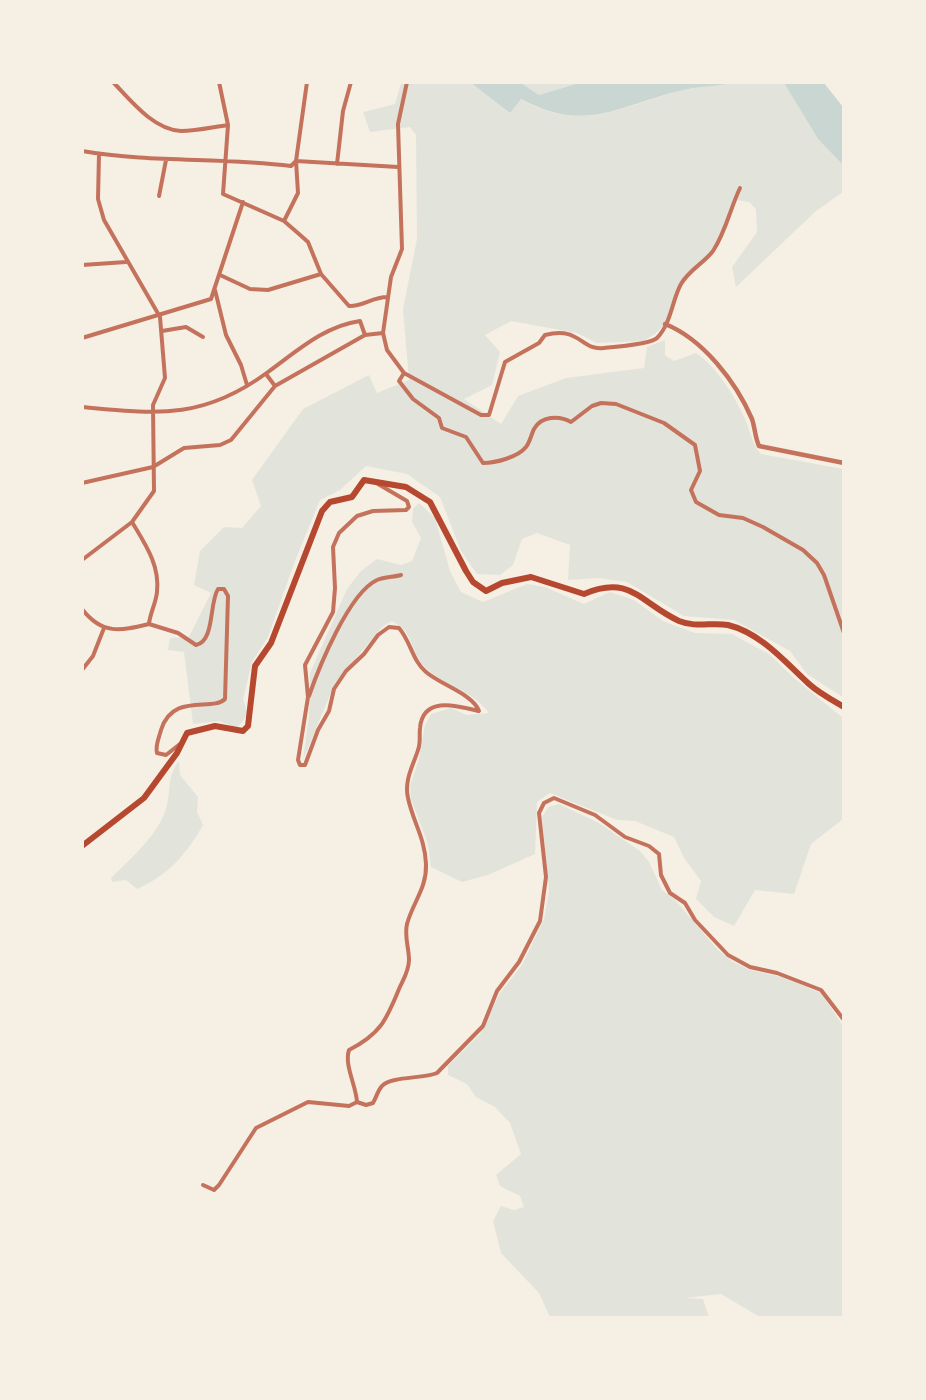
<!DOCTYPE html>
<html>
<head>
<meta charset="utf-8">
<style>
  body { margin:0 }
  #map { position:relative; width:926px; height:1400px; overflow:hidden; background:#f6efe4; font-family:Georgia,serif }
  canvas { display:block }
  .frame { position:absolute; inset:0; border:84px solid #f6efe4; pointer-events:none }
</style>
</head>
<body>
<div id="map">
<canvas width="926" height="1400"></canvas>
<div class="frame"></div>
</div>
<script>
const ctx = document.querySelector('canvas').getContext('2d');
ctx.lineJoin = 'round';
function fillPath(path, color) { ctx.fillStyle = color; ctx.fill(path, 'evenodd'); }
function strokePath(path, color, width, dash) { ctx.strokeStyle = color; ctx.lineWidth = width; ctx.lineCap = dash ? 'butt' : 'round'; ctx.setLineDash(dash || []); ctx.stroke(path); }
fillPath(new Path2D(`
  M401,83h70l39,30 10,-14c65,36 100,6 164,-9 33,-8 67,-7 100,-7l34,56 25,26v27l-27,19 -80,76 -4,-20 25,-35 -1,-23 -7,-7 -12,-2 -20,46 -35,39 -11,33 -16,16 -12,7 -46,2 -20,-10 -66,-12 -26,14 15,17 -8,33 -28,14 37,25 17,-28 48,-18 78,-10 3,-21 18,-7v15l9,6 22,-8c22,15 39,44 50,68 5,13 6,22 15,33l82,15v228l-36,-23 -17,-23 -56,-31 -50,-4 -57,-34 -29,-4 -30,2 2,-35 -33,-12 -15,6 -9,26 -13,10 -23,-1 -16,-23 -21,-54 -33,-23 -41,-8 -26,24 -20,10 -25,61 -27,76 -16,25 -9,37 5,15 -11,14 -18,-7 -26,3 -9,-72 -16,-2 2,-12 19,-1 22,-44 -17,-8 6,-34 24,-24 18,1 19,-22 -9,-26 51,-71 66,-34 8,18 32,-13 -6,-71 14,-70 -1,-104 -6,-8 -40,5 -7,-20 32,-8z
  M521,83h58l-40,12z
  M419,503l16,15 15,53 11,21 22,10 44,-18 18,3 39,17 26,-12 24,8 29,21 32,12 37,1 37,20 25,24 49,40v101l-32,25 -17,50 -39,-4 -21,36 -20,-9 -18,-18 5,-18 -17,-23 -10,-21 -39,-16 -18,-1 -67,-27 -13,9 -2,52 -47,21 -26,7 -31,-15 -3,-23 -17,-45 -1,-13 9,-27 6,-34 6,-11 20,-6 16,7 22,-2c-16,-23 -46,-27 -65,-47 -15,-16 -8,-32 -32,-45l-9,5 -48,57 -32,77 6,-44 1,-43 37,-84 14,-18 16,-12 24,6 11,-4 9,-23 -9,-16 1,-13z
  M179,761l1,14 18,22 -1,15 6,13c-16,29 -36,51 -66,64l-11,-9 -14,2 -1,-4c20,-20 49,-44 56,-73 4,-16 0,-29 12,-44z
  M559,804l40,19 41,28 9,11 13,28 13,10 43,50 15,12 18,8 31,7 39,16 22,33v291h-83l-39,-23 -36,4 18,1 6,18h-159l-11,-24 -38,-40 -8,-32 8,-15 13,4 10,-3 -4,-11 -20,-10 -4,-11 25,-21 -11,-31 -15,-16 -19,-10 -9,-13 -19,-9v-9l32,-32 20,-41 22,-28 22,-46 5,-28 -7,-74 6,-10z`), '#e2e4dc');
fillPath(new Path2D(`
  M471,83h50l18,12 40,-12h151c-15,4 -31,3 -46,7 -64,14 -97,45 -163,9l-11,14z
  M784,83h40l19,24v58l-25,-26z`), '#c9d6d2');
strokePath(new Path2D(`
  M113,82c18,19 41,48 68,49 16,0 32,-4 47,-6
  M219,82l9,43 -5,69 61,27 15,13 9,8 13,32 28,32c12,1 24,-9 38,-9
  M407,82l-9,42 4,125 -11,28 -8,56 4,17 17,23 77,42h8l16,-53 34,-19 6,-8c36,-9 35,16 59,13 11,-1 47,-4 53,-10 14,-14 15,-38 24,-54 8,-14 23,-21 32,-33 13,-20 17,-42 27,-63
  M82,151c70,12 140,6 209,15l5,-5 102,6
  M337,164l6,-53 8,-29
  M159,196l7,-36
  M284,221l14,-28 -2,-32 11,-79
  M82,265l44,-3
  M220,275l30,14 18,1 53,-16
  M215,290l11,45 15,30 6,20
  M162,331l24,-4 17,10
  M82,338l129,-39 32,-97
  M404,373l-5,8 14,18 26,19 3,10 24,9 17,26c13,0 35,-6 43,-16 4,-5 5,-12 8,-18 7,-13 25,-14 37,-7l21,-16 9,-3 15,1 48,19 31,22 5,26 -9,19 5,12 23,13 24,3 20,9 40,23 14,13 7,12 20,58
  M266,374l9,12
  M82,407c76,7 121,13 186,-35 28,-20 56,-46 92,-51l5,14
  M82,483l71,-16 31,-19 36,-3 11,-5 44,-54 90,-51 18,-2
  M378,484l29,17 2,6 -3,3 -33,1 -16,5 -18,17 -6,14 2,41 -2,24 -28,53 3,32 -10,63 2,5h5l13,-35 11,-19 5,-22 12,-18 18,-17 14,-19 11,-8 10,1c12,14 13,32 27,44 15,13 47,22 53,39 -21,-5 -56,-16 -59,17 -1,8 1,14 -2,22 -5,16 -14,30 -10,48 5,24 17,40 18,66 1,24 -13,38 -19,60 -3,12 2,24 2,36 0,11 -6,20 -10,29 -13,32 -19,45 -50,61 -5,15 7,35 8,52l9,3 7,-2c3,-5 5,-13 9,-17 9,-10 41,-7 55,-13l46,-47 14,-35 22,-29 21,-41 6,-44 -7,-64 5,-10 10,-5 41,17 30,22 24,9 10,8 2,21 9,18 15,10 10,17 33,35 22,12 27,6 44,17 23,30
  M132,522c13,22 28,43 25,70 -1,11 -7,21 -8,32l29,9 18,12c19,-4 13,-42 22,-56h6l4,7 -3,103c-13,13 -52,-7 -64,31 -2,8 -6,15 -4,23l9,2 14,-11
  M82,560l50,-38 22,-31 -1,-86 12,-27 -5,-61 -56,-97 -6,-21 1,-45
  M82,609c20,26 38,22 67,15
  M82,670l11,-14 11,-28
  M309,696c10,-29 40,-103 68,-116 7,-3 17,-3 24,-5
  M203,1185l11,5 5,-5 37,-57 52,-26 41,4 8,-4`), '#c5725c', 4);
strokePath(new Path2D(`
  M665,324c38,15 71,58 87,95 3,9 3,18 7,27l85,17`), '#c5725c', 4.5);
strokePath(new Path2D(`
  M82,846l62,-48 33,-45 10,-20 28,-7 28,5 5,-5 7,-60 16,-23 51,-132 8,-9 22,-5 12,-17 42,7 24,15 36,69 7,11 13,9 16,-8 29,-6 53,17c47,-20 56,9 95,27 17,7 33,1 49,4 33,8 58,38 81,59 10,9 23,16 35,23`), '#b5482f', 6);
</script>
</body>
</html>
